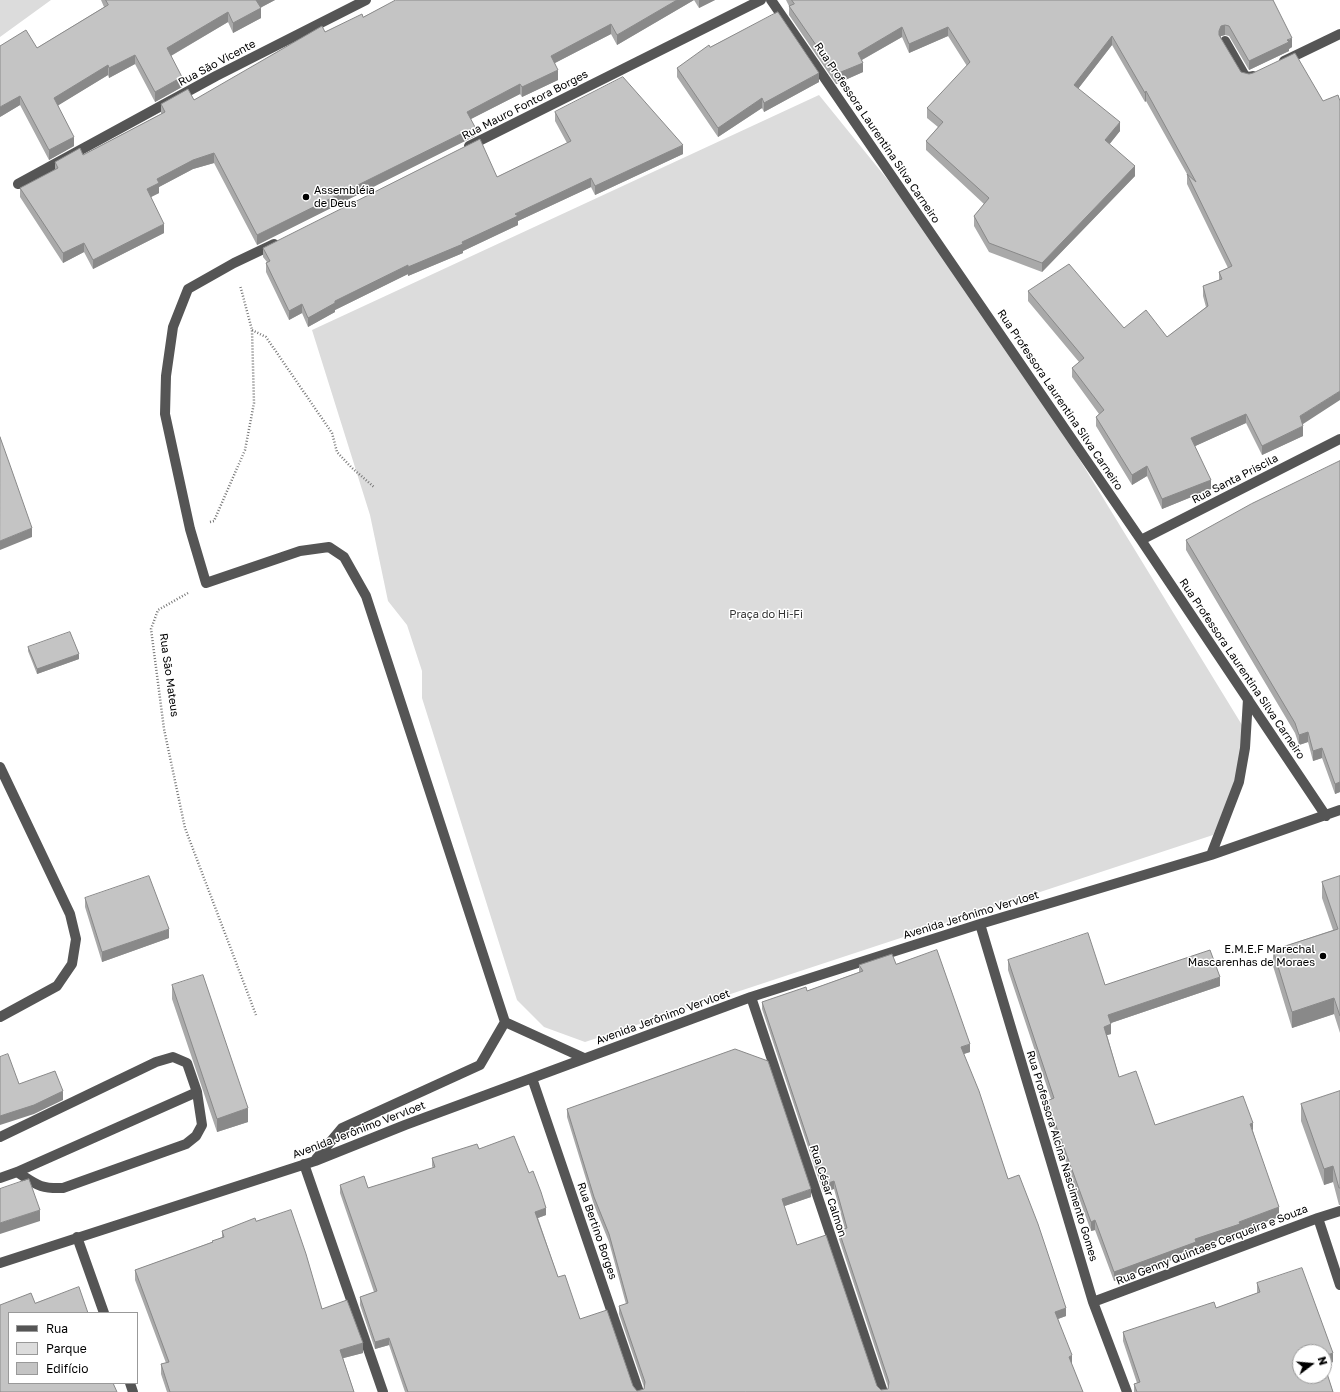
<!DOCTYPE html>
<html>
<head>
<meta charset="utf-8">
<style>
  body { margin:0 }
  #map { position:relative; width:1340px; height:1392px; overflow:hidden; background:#fff; font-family:"Golos Text",sans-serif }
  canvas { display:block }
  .legend { position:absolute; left:8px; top:1312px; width:130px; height:72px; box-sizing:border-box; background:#fff; border:1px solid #999; margin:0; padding:5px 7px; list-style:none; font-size:12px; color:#000 }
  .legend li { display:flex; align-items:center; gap:8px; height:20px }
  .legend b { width:20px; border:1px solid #999 }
  .north { position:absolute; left:1292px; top:1344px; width:40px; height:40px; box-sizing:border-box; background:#fff; border:1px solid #999; border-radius:50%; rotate:74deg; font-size:11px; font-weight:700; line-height:16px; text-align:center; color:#000 }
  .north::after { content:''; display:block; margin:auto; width:14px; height:18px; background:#000; clip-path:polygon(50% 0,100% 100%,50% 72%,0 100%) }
</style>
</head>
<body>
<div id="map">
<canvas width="1340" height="1392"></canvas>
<ul class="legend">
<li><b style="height:5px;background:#555"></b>Rua</li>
<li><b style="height:11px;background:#dcdcdc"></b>Parque</li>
<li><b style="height:11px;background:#c4c4c4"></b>Edifício</li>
</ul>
<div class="north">N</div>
</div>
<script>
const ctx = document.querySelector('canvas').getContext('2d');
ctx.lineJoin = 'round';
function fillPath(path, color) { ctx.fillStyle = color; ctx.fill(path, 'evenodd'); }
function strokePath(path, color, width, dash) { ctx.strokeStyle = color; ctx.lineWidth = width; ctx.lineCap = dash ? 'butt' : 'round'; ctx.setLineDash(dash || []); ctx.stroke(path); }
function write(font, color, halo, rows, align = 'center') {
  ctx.font = font + ' "Golos Text",sans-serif'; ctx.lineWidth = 3; ctx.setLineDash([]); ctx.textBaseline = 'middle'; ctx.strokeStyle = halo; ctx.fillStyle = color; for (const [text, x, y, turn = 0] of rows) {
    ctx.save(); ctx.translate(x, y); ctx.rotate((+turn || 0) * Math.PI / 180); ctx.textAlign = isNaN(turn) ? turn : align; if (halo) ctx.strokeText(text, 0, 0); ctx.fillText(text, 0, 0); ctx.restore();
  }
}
fillPath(new Path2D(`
  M0,0h51l-51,37z
  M819,95l111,137 96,140 216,353 -3,57 -26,53 -628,207 -41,-15 -27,-27 -95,-302v-27l-15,-46 -19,-24 -18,-86 -58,-185z`), '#dcdcdc');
strokePath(new Path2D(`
  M252,330l14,7 66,96 5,19 15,16 22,19
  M210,522l4,-1 31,-71 9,-47 -2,-73 -12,-45
  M188,593l-30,17 -7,19 13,100 21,99 71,187`), '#777', 2.5, [1, 2]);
strokePath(new Path2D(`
  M771,0l370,540 185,276
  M1225,41l20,35 5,1 3,-1
  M1284,61l56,-27
  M469,146l292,-146
  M18,184l198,-108 150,-76
  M274,244l-40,19 -46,26 -15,38 -7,49 -1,38 25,115 16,54 94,-32 29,-4 15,10 22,39 139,426 79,36
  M1141,540l199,-101
  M0,767l70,147 6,25 -4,25 -15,22 -57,31
  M1211,855l28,-73 6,-34 3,-49
  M980,924l113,378 34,90
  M751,997l132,395
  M532,1078l107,314
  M0,1137l156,-75 17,-5 14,6 10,29
  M316,1159l26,-31 138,-63 25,-43
  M304,1164l79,228
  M0,1178l17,-6 180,-80 5,33 -6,11 -10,8 -123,44c-24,1 -27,-4 -46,-16
  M1318,1218l22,67
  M77,1237l27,76
  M0,1263l315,-102 90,-36 346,-128 229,-73 231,-69 129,-45
  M1093,1302l225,-84 22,-7
  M130,1383l3,9`), '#555', 10);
fillPath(new Path2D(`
  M101,0h174l-15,8 1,10 -28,15 -5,-11 -57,34 11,31 -27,15 -20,-38 -26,14 -1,-3 -50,30 16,41 -25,14 -29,-55 -20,12 37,-69 67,-41z
  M694,0l-77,45 -6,-11 -56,29 3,17 -36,17 -2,-3 -49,25 4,17 -218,109 -43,-82 -21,6 -34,18v6l-8,4 13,36 -71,36 -9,-17 -21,11 -43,-66v-9l35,-18v-8l28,-7 78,-41v-10l33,-4 131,-68 38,-15z
  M694,0h21l-16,8z
  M786,0h487l19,47 -3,2v2l-40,19 -20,-34 -4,-1 -4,1v1l81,387 1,12 -41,19 -16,-32 -51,23 16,43 -49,20 -15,-33 -15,9 -36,-59v-9l3,-3 -27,-37v-9l7,-6 -51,-61v-10l96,37 43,9 39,-30 -3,-11v-10l16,-6v-8l9,-4 -41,-84v-10l-41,-73 -1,1 -33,-57 -34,44 42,42 -11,13 26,32 -93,96 -53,-20 -15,-26v-10l10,-12 -58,-54v-9l12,-14 -11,-9v-10l40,-42 -19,-30 -39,17 -7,-16 -40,23 1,12 -27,12 -47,-69v-9z
  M710,47l109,35 -55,30 -2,-4 -44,29 -41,-60v-9z
  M555,112l128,42 -88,41 -4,-8 -73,34v4l-55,26v2l-55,23v-2l-73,36v2l-27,15 -6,-14 -13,7 -23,-48v-9l1,-1 -4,-5v-9l234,-71 70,-34 -12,-22z
  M1340,461v331l-5,2 -13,-36 -9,3 -5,-19 -9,3 -4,-12 -109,-183v-10z
  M28,647l51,12 -42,15 -9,-23z
  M1340,876v157l-6,-19 -42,14 -19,-62v-16l60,-20 -11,-32v-16z
  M85,898l84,40 -67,24 -17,-55z
  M1008,960l97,25 115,1 -109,37v11l-4,1 12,42 36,48 98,6 26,86 -39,14v2l-44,15v3l-82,30 -19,-51 -4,1 -44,-121v-9l4,-2 -43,-129z
  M896,964l74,88 -7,2 45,125 58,137 -8,3 14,44h-1l12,29h-678l-16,-47 -14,4 -15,-44v-8l14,-5 -34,-99v-8l28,3 65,-20 -1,-2v-8l47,-9 67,66 -8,3 20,59 22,42 53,67 4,5 7,-2v-2l-25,-73v-8l7,-2 -17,-62 -15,-37 -27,-88v-8l244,88 -27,9 13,39 80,141 4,4 7,-1v-2l-49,-148v-8l6,-2 -11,-40 -11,3 -61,-183v-7l45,-11 52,-19v-7z
  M172,985l76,137 -31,10 -45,-133z
  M1340,1091v114h-1l-6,-23 -9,3 -23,-64v-17z
  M256,1221l66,88 41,44 -20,5 11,34h-187l-6,-18v-10l5,-1 -31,-83v-10l77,-28 10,-5v-6z
  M1257,1283l76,79 -9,3 9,27h-199v-8l3,-1 -14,-42v-9l93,-24 41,-15z`), '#a9a9a9');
fillPath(new Path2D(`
  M256,0h19l-19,10z
  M677,0h17l-77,45v-10z
  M699,0h16l-16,8z
  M261,8v10l-28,15v-10z
  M228,12v10l-61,36v-10z
  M611,24v10l-60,31v-9z
  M1225,25v10l-4,1 -2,5v-10l2,-5z
  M902,27v10l-44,25v-9z
  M948,27v9l-39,17v-9z
  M1112,36v9l-38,49v-9z
  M1292,38v9l-3,2v2l-40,19v-9z
  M135,55v9l-26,14v-10z
  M863,63v9l-27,12v-10z
  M108,65v10l-54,33v-10z
  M558,70v10l-36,17v-10z
  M819,73v9l-55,30v-9z
  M182,77v10l-27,15v-10z
  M520,84v10l-53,27v-9z
  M1146,91v10l-1,1v-9z
  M20,96v9l-20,12v-10z
  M762,98v10l-44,29v-9z
  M1120,122v9l-15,19v-10z
  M475,127v9l-218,109v-10z
  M74,137v9l-25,14v-10z
  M683,145v9l-88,41v-9z
  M214,153v10l-21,6 -34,18v6l-12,6v-10l10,-10 36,-19z
  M1135,166v10l-93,96v-9z
  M591,178v9l-73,34v4l-55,26v2l-55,23v-9l54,-25 53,-28z
  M164,224v9l-71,36v-9z
  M84,243v9l-21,11v-10z
  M408,265v9l-73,36v2l-27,15v-9l27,-17z
  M302,304v9l-13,7v-9z
  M1340,391v9l-40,26v-10z
  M1246,414v9l-55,25v-10z
  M1303,426v10l-41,19v-9z
  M1147,466v10l-15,9v-10z
  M1211,480v9l-49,20v-10z
  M32,528v9l-32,13v-9z
  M79,654v5l-42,15v-5z
  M1308,732v10l-9,3v-10z
  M1322,748v10l-9,3v-10z
  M1340,782v10l-5,2v-10z
  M169,929v9l-67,24v-10z
  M1220,977v9l-112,38v-9z
  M1334,998v16l-42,14v-16z
  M1111,1024v10l-7,2v-9z
  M970,1044v8l-9,3v-8z
  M63,1091v9l-29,14 -34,11v-9z
  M248,1108v14l-31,10v-13z
  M1253,1123v9l-3,-8z
  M1333,1166v16l-9,3v-16z
  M834,1181v8l-11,3v-7z
  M811,1189v8l-29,10v-8z
  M1279,1207v10l-39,14v2l-44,15v3l-82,30v-9l81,-33z
  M546,1208v7l-11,4v-7z
  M40,1210v11l-40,13v-11z
  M1095,1220v10l-4,1v-9z
  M1066,1308v8l-11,4v-8z
  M389,1338v7l-14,4v-7z
  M363,1343v10l-23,6v-9z
  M1333,1353v9l-9,3v-9z
  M1072,1355v8l-3,1v-7z`), '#898989');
const building = new Path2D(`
  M106,0h151h-1l5,8 -28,15 -5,-11 -61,36 15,29 -27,15 -20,-37 -26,13 -1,-3 -54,33 20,39 -25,13 -29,-54 -20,11v-61l26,-16 11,18 71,-43z
  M396,0h281l-60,35 -6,-11 -60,32 7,14 -36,17 -2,-3 -53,28 8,15 -218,108 -43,-82 -21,7 -36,19 2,4 -12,6 17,35 -71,36 -9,-17 -21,10 -43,-65 38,-20 -3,-6 25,-14 3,7 82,-43 -4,-8 27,-15 6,11 128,-74 3,6 37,-18 1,3z
  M792,0h481l19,38 -5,2 2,2 -40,19 -20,-35 -4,-1 -4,1 -2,5v4l22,37 8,2 4,-1 42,-20 28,48 15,-6 2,6v290l-40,25 3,10 -41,20 -16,-32 -55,24 20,42 -49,19 -15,-33 -15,9 -36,-58 8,-7 -32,-42 12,-10 -56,-67 41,-27 55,64 22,-18 21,27 41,-31 -5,-20 19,-7 -3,-7 13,-6 -45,-92 9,8 -50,-91 -1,2 -33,-57 -38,49 46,37 -15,18 30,26 -93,97 -53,-20 -15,-27 15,-18 -63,-57 17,-19 -16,-14 43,-46 -22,-35 -39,17 -7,-17 -44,26 5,10 -27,11 -47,-68 5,-2z
  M778,12l41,61 -55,30 -2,-5 -44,30 -41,-60 32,-23 1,2z
  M623,77l60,68 -88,41 -4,-8 -76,36 3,2 -56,26 1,2 -55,23v-2l-73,36v2l-27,15 -6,-14 -13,7 -23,-48 4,-2 -7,-13 217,-109 17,38 74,-36 -16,-29z
  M0,437l11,31 21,60 -32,13z
  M1340,461v321l-5,2 -13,-36 -9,3 -5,-19 -9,3 -4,-12 -109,-183 65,-36z
  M70,632l9,22 -42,15 -9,-22z
  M149,876l20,53 -67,23 -17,-54z
  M1340,876v140l-6,-18 -42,14 -19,-62 65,-21 -16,-47z
  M1088,933l17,52 105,-35 10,27 -112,38 3,9 -7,3 15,50 17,-6 19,54 88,-29 10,27 -3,1 29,83 -40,15 1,2 -45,15 1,3 -82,30 -19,-52 -4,2 -44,-121 7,-3 -46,-138z
  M937,950l33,94 -9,3 18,44 29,88 11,-4 19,49 28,84 -11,4 17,43 -3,2 14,35h-675l-19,-54 -14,4 -15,-45 17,-6 -37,-106 24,-9 4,12 67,-21 -3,-9 45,-14 2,5 35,-13 15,37 4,-2 8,21 5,16 -11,4 23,65 7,-2 15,44 27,-9 26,76 4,5 7,-2 1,-7 -26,-76 9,-3 -19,-69 -15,-37 -27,-88 168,-60 33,12 43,128 -29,10 15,46 29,-10 51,151 4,4 7,-1 1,-7 -50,-151 8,-3 -13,-47 -11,4 -61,-183 44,-15 1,4 56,-20 -4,-6 33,-11 4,10z
  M203,975l45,133 -31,11 -45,-134z
  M8,1054l11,30 36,-13 8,20 -29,14 -34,11v-59z
  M1340,1091v97h-1l-6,-22 -9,3 -23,-65z
  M29,1179l11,31 -40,13v-34z
  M291,1210l15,44 16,55 25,-9 16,43 -23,7 14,42h-184l-9,-28 8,-2 -34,-92 78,-28 -1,-1 12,-4 -2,-6 33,-13 1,3z
  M1302,1268l31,85 -9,3v-4h-24v24h24v-12l9,28h-196l-3,-8 6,-2 -17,-50 91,-30 2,6 44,-16 -3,-9z
  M79,1287l9,26h-79v70h104l4,9h-117v-87l31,-12 4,10z`);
fillPath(building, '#c4c4c4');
strokePath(building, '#898989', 1);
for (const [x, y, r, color] of [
  [306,197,4,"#000"],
  [1323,956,4,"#000"]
]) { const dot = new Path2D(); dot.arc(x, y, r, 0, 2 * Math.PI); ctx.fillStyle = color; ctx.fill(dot); strokePath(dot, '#fff', 1.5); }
write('11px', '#000', '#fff', [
  ["Rua São Vicente",217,63,-28],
  ["Rua Mauro Fontora Borges",525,105,-27],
  ["Rua Professora Laurentina Silva Carneiro",877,133,56],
  ["Rua Professora Laurentina Silva Carneiro",1060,400,56],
  ["Rua Santa Priscila",1235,479,-27],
  ["Rua Professora Laurentina Silva Carneiro",1242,669,56],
  ["Rua São Mateus",169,675,82],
  ["Avenida Jerônimo Vervloet",971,915,-17],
  ["Avenida Jerônimo Vervloet",663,1017,-20],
  ["Avenida Jerônimo Vervloet",359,1130,-21],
  ["Rua Professora Alcina Nascimento Gomes",1062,1156,73],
  ["Rua César Calmon",828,1191,72],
  ["Rua Bertino Borges",597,1231,71],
  ["Rua Genny Quintaes Cerqueira e Souza",1212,1245,-21]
]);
write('11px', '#000', '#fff', [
  ["Assembléia",314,191],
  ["de Deus",314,204],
  ["E.M.E.F Marechal",1315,950,"right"],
  ["Mascarenhas de Moraes",1315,963,"right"]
], 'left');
write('11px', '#333', '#fff', [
  ["Praça do Hi-Fi",766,615]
]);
</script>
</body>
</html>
